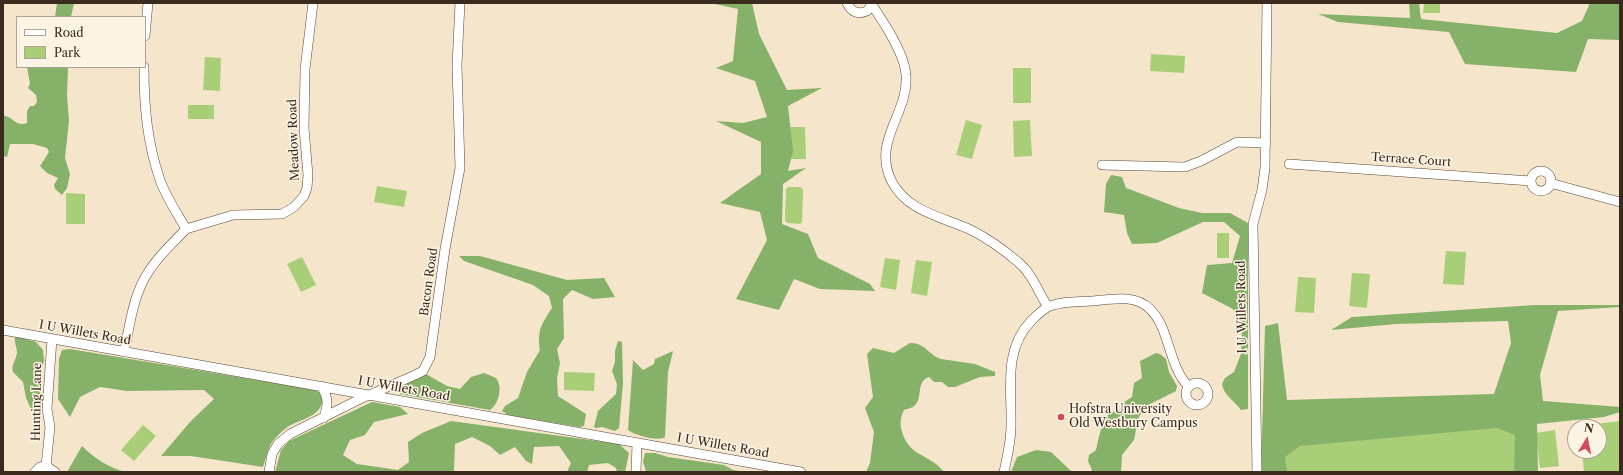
<!DOCTYPE html>
<html>
<head>
<meta charset="utf-8">
<style>
  body { margin:0 }
  #map { position:relative; width:1623px; height:475px; overflow:hidden; background:#f5e5cb; font-family:"Libre Caslon Text",serif }
  canvas { display:block }
  .frame { position:absolute; inset:0; border:4px solid #3b2a1e; pointer-events:none }
  .legend { position:absolute; left:16px; top:16px; width:130px; height:52px; box-sizing:border-box; background:#fcf5e5; border:1px solid #afa495; margin:0; padding:5px 7px; list-style:none; font-size:12px; color:#3b2a1e }
  .legend li { display:flex; align-items:center; gap:8px; height:20px }
  .legend b { width:20px; border:1px solid #afa495 }
  .north { position:absolute; left:1567px; top:419px; width:40px; height:40px; box-sizing:border-box; background:#fcf5e5; border:1px solid #afa495; border-radius:50%; rotate:10deg; font-size:11px; font-weight:700; line-height:16px; text-align:center; color:#3b2a1e }
  .north::after { content:''; display:block; margin:auto; width:14px; height:18px; background:#d1495b; clip-path:polygon(50% 0,100% 100%,50% 72%,0 100%) }
</style>
</head>
<body>
<div id="map">
<canvas width="1623" height="475"></canvas>
<div class="frame"></div>
<ul class="legend">
<li><b style="height:5px;background:#fff"></b>Road</li>
<li><b style="height:11px;background:#a9ce78"></b>Park</li>
</ul>
<div class="north">N</div>
</div>
<script>
const ctx = document.querySelector('canvas').getContext('2d');
ctx.lineJoin = 'round';
function fillPath(path, color) { ctx.fillStyle = color; ctx.fill(path, 'evenodd'); }
function strokePath(path, color, width, dash) { ctx.strokeStyle = color; ctx.lineWidth = width; ctx.lineCap = dash ? 'butt' : 'round'; ctx.setLineDash(dash || []); ctx.stroke(path); }
function write(font, color, halo, rows, align = 'center') {
  ctx.font = font + ' "Libre Caslon Text",serif'; ctx.lineWidth = 3; ctx.setLineDash([]); ctx.textBaseline = 'middle'; ctx.strokeStyle = halo; ctx.fillStyle = color; for (const [text, x, y, turn = 0] of rows) {
    ctx.save(); ctx.translate(x, y); ctx.rotate((+turn || 0) * Math.PI / 180); ctx.textAlign = isNaN(turn) ? turn : align; if (halo) ctx.strokeText(text, 0, 0); ctx.fillText(text, 0, 0); ctx.restore();
  }
}
fillPath(new Path2D(`
  M1424,3h16v10h-17z
  M1151,54l34,2 -1,17 -34,-2z
  M205,57l16,1 -1,33 -17,-1z
  M1013,68h18v35h-18z
  M214,105v14h-26v-14z
  M966,120l16,5 -10,34 -16,-4z
  M1030,120l2,36 -18,1 -1,-36z
  M790,127h15l1,32h-16z
  M377,186l30,5 -3,16 -30,-5z
  M788,187h12l3,2 -1,33 -2,2 -12,-1 -3,-2 1,-32z
  M66,193l19,1v30h-19z
  M1217,233h12v25h-12z
  M1446,251l20,1 -2,33 -21,-1z
  M302,257l14,28 -15,7 -14,-28z
  M885,258l15,2 -4,30 -16,-3z
  M916,260l16,2 -5,34 -16,-3z
  M1352,273l18,1 -3,34 -18,-2z
  M1298,277l18,1 -2,35 -19,-1z
  M564,372l31,1 -1,18 -30,-1z
  M1620,421v51h-36l-2,-21h17v-24l-20,-1z
  M1517,424l2,48h-236l-1,-32z
  M143,425l13,11 -22,25 -13,-11z
  M1555,430l4,36 -19,2 -4,-35z`), '#a9ce78');
fillPath(new Path2D(`
  M57,3h17l-3,14h-16z
  M710,3h42l7,31 28,56 35,-2 -34,18 5,45 -5,20 18,-3 -23,16 -1,40 26,10 10,24 52,26 5,7 -55,-2 -26,-10 -15,31 -43,-11 31,-59 -7,-28 -40,-9 41,-29v-32l-45,-21 27,2 24,-6 -12,-36 -39,-13 17,-7 5,-52z
  M1409,3h10l2,16 136,14 25,-12 8,-18h30v37l-32,-1 -12,33 -111,-8 -16,-32 -111,-10 -20,-8 92,4z
  M27,67h41l-1,29 2,25 -4,37 5,16 -3,14 -5,7 -7,-6 -1,-4 4,-7 -11,-5 -7,-7 9,-14 -2,-4 -14,-4h-23l-3,13 -4,-1v-40c12,0 10,11 24,7v-12l3,-5h4l3,-4 -1,-7 -8,-7 2,-4z
  M1111,175l11,2 4,11 53,20 23,5h28l18,10v186l-7,1c-7,-10 -17,-14 -19,-26l3,-6 9,-6 7,-18 1,-26 -9,-19 -31,-16 5,-28 25,-2 8,-27 -16,-14h-21l-46,21 -25,1 -5,-11 -3,-18 -20,-3 2,-28z
  M459,256h21l87,24 37,-2 11,19 -22,2 -21,-9 -9,9 1,39 -7,11 3,14 -3,15 1,18 28,18 -2,12 -5,1 -71,-12 -6,-4 3,-5 13,-8 9,-26 13,-22c-3,-20 1,-25 12,-42l-3,-12 -16,-11 -69,-24z
  M1535,305h85v2l-62,4 -18,64 3,26 77,6v5l-16,5 -67,7 1,48h-24l1,-37 -18,-7 -197,18 -15,11 2,15h-26l4,-146 13,-3 9,77 207,-6 17,-51 -3,-22 -112,3 -65,6 21,-13z
  M15,336l21,6 7,8 1,11 -5,15 2,23 -6,11 -4,-1 -5,-11 -3,-16 -10,-10c-2,-7 3,-12 4,-19 0,-6 -3,-10 -2,-17z
  M618,341l4,1 1,41 -4,45 -4,3 -13,-4 -6,1 -2,-1 4,-16 18,-17 1,-10 -5,-13 3,-9v-11z
  M910,343c14,-1 19,12 31,16l34,5 20,8v4l-15,1 -25,10h-7l-6,-5h-8l-5,-5c-14,4 -5,23 -16,30 -2,1 -6,2 -9,3 -3,6 -4,11 -3,18 7,30 27,24 43,44h-78l4,-9 4,-31 -9,-24 8,-11 -6,-43 6,-6 21,5z
  M70,349l246,41 7,6c0,20 -19,22 -34,30 -5,3 -12,10 -16,15 -5,6 -7,18 -10,26l-72,-11h-30l29,-34 24,-23 -10,-9 -77,1 -27,-4 -20,10 -10,20 -12,-18 1,-40 3,-9z
  M673,351l-5,21 -3,65c-6,5 -31,-2 -37,-7l5,-70 10,10 11,-6 1,-5z
  M1156,353l4,1 6,5 3,13 8,14 -1,5 -32,16 -6,12 -4,21 -12,15 -1,17h-31l2,-2 -4,-9 1,-6 7,-5c3,-14 5,-26 14,-38l9,-1 5,-9 8,-5 2,-14 8,-5 -2,-17z
  M484,373l12,5c7,9 3,26 -6,32l-90,-16v-3l4,-6 22,-11 21,12 13,3 11,-12z
  M372,402l28,5 8,7 -34,8 -9,13 -15,5 -7,15 14,9 41,6 11,-8 -1,-20 14,-9 29,-12 168,23 10,9 -4,19h-8l-1,-4 -8,-5 -19,2 -2,7h-20l4,-9 -12,-17 -25,1 -2,17 -6,-3 -11,-14 -15,8 -10,-9 -18,-9 -17,7 -1,28h-179l6,-22 8,-9z
  M82,446c12,12 27,22 44,26h-59z
  M1036,450l15,2 21,20h-61l6,-15z
  M645,453h10l13,4 56,8 9,5 14,2h-101l-3,-11z`), '#86b168');
const minor = new Path2D(`
  M847,3c4,9 11,12 20,8l6,-8
  M872,5c12,18 33,49 34,70 3,39 -35,66 -14,107 16,30 51,35 79,48 16,8 33,20 47,32 14,11 20,30 30,45
  M145,36l3,-33
  M144,67c0,39 3,75 16,113 6,17 17,33 26,49l47,-14 49,-1 12,-7 10,-11 3,-8 1,-13 -4,-47 1,-59 8,-66
  M1289,164l242,17
  M1102,165l83,2 16,-6 36,-19 29,1
  M1531 181a10 10 0 1 1 20 0a10 10 0 1 1-20 0Z
  M1550,183l70,19
  M3,330l798,142
  M124,352c6,-27 9,-58 25,-81 10,-16 24,-28 37,-42
  M1186 394a11 11 0 1 1 22 0a11 11 0 1 1-22 0Z
  M321,386c8,12 7,19 3,32
  M46,466l4,-39 -3,-18 5,-70
  M35,472l5,-5 6,-1 9,6
  M269,472l3,-18 6,-10 12,-10 70,-35 55,-24 8,-4 7,-14 15,-108 15,-81 -3,-103 3,-62
  M636,472l1,-29
  M1004,472c3,-15 7,-30 7,-45 1,-37 -8,-77 20,-106 5,-5 11,-11 17,-14 12,-6 31,-5 44,-6 20,-2 43,-7 58,8 20,19 18,57 39,78
  M1257,472l-4,-248 9,-34 3,-22 2,-165`);
strokePath(minor, '#574638', 10);
strokePath(minor, '#fff', 9);
for (const [x, y, r, color] of [
  [1061,417,4,"#d1495b"]
]) { const dot = new Path2D(); dot.arc(x, y, r, 0, 2 * Math.PI); ctx.fillStyle = color; ctx.fill(dot); strokePath(dot, '#fcf5e5', 1.5); }
write('12px', '#3b2a1e', '#fcf5e5', [
  ["Meadow Road",294,140,-92],
  ["Terrace Court",1411,160,4],
  ["Bacon Road",429,282,-82],
  ["I U Willets Road",1242,307,-91],
  ["I U Willets Road",85,333,10],
  ["I U Willets Road",404,389,10],
  ["Hunting Lane",37,402,-89],
  ["I U Willets Road",723,446,10]
]);
write('12px', '#3b2a1e', '#fcf5e5', [
  ["Hofstra University",1069,410],
  ["Old Westbury Campus",1069,424]
], 'left');
</script>
</body>
</html>
